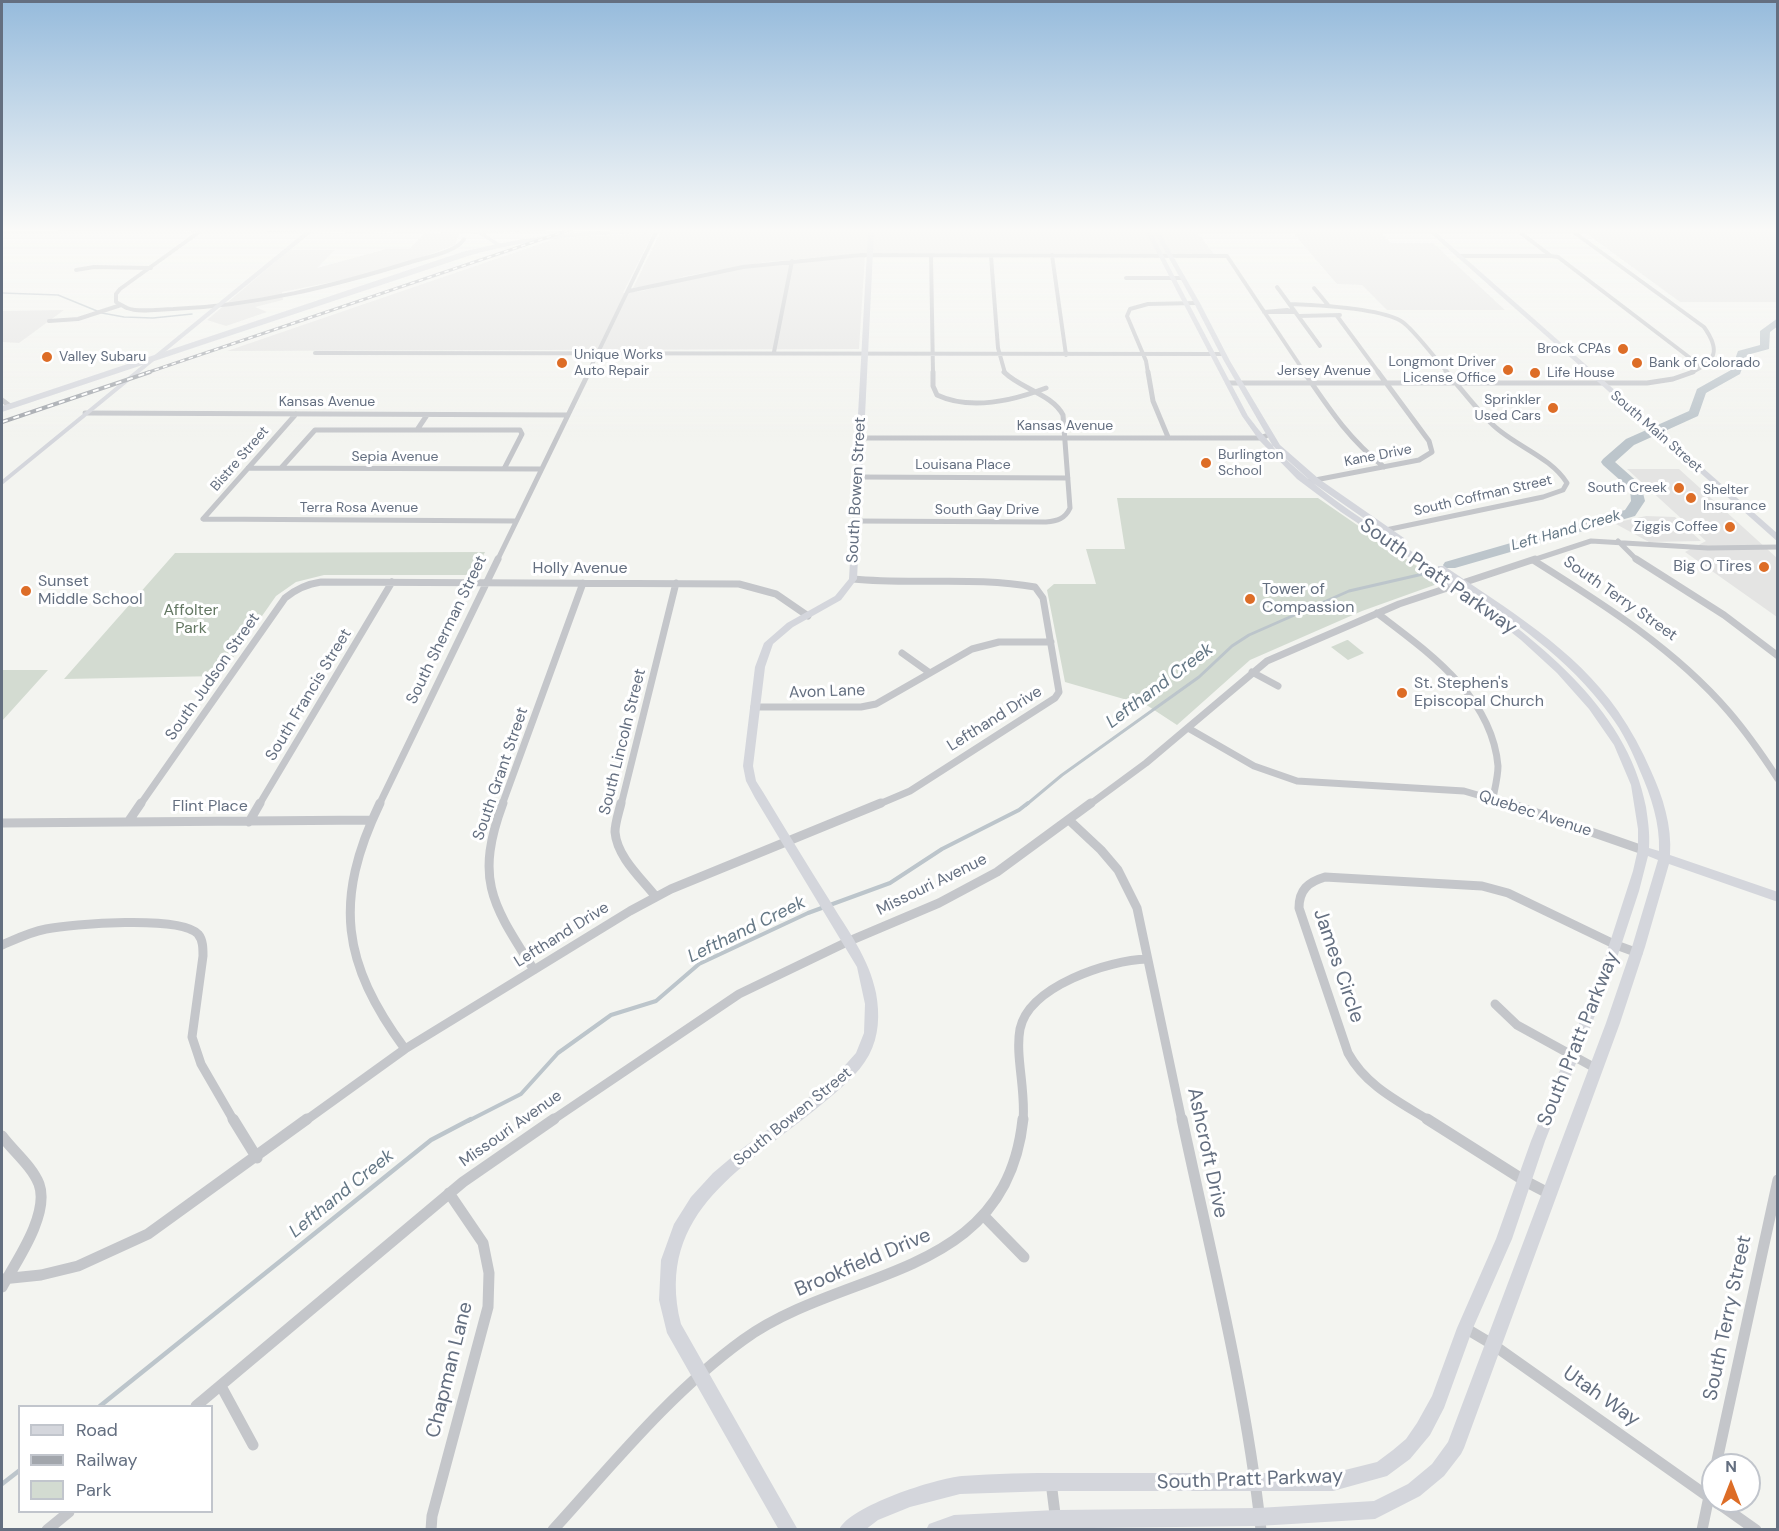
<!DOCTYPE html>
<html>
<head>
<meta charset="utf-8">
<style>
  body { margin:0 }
  #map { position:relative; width:1779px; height:1531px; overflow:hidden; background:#f3f4f0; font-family:"DM Sans",sans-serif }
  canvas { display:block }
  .frame { position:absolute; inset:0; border:3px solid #646f80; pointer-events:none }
  .legend { position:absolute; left:18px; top:1405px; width:195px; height:108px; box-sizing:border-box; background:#fff; border:2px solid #c1c5cc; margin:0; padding:8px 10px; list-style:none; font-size:18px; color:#646f80 }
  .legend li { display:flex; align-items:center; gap:12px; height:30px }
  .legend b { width:30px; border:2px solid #c1c5cc }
  .north { position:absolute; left:1701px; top:1453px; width:60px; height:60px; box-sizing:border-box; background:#fff; border:2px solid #c1c5cc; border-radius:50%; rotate:0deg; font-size:16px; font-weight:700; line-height:24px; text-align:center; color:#646f80 }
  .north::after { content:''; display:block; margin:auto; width:21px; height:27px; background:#dd6d27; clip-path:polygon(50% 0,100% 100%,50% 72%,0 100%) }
</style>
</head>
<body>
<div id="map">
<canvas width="1779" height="1531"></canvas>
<div class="frame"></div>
<ul class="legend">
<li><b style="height:8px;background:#d4d6dc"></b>Road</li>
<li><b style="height:8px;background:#a2a6ac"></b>Railway</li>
<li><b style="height:16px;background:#d3dbd1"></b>Park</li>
</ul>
<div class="north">N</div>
</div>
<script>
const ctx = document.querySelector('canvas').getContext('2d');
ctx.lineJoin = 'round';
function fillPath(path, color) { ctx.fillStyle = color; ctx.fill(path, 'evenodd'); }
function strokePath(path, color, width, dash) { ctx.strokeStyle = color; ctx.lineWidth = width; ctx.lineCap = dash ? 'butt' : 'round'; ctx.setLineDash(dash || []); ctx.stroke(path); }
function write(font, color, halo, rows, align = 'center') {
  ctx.font = font + ' "DM Sans",sans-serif'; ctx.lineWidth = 6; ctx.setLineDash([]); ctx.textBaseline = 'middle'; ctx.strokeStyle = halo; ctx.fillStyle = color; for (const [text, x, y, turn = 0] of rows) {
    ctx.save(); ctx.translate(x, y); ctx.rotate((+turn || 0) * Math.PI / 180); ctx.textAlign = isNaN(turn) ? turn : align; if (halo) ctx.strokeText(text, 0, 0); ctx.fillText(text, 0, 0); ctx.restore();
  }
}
fillPath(new Path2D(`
  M584,228h610l20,26 -349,-1 -98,9 -81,14 -27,8 -26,4 29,-59h-82z
  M1579,228h198v74h-97z
  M653,233l-30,60 19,-2 48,-14 79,-13 96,-8 -6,93 -632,2 330,-113z
  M1293,233h88l10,10h42l72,67h-118l-25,-25 -25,-1z
  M424,234h35l-4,11 -35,13 -63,19 -75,15 1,8 -28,7 12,5 -41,14 -19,-6 82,-70h46l-18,18 69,-19h23z
  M64,310l-45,33 -17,-1v-31z
  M1627,469h52l98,89v59l-92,-65 21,-11z
  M1646,516l29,1 26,24 -52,1 -35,-19z`), '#e4e4e3');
fillPath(new Path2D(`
  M1117,498h201l97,67 19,10 6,8 -78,28 -112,49 -73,65 -29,-19 -83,-24 -18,-92 7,-6h42l-10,-35h39z
  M485,552l-12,23h-149l-28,7 -20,14 -56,80 -156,3 111,-126z
  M1347,640h1l16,13 -16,7 -17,-13z
  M2,670h46l-46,51z`), '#d3dbd1');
strokePath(new Path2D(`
  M2,293l56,2 44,18 22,4 29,1 39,-4`), '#bcc5cb', 1.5);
strokePath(new Path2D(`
  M1026,805l36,-30 137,-98 33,-31 17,-11 100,-44 74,-17`), '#bcc5cb', 3);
strokePath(new Path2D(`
  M468,1121l53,-27 37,-41 53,-38 45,-14 43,-37 109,-51 82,-30 52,-34 77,-39 9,-7`), '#bcc5cb', 4);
strokePath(new Path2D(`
  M100,1406l331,-266 40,-21
  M2,1484l18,-14`), '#bcc5cb', 4.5);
fillPath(new Path2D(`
  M1778,318v8l-8,6 -1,17 -22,6 -7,19 -34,19 -8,23 -64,29 -19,17 26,23 4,16 -10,15 -180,52h-10l-2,-3 2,-3 180,-52 6,-9 -1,-12 -27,-24 -2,-3 2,-3 23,-20 63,-28 8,-22 34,-19 7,-19 22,-6v-14z`), '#bcc5cb');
strokePath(new Path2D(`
  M1568,228l136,99c17,24 12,34 -14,46
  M202,230l-82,59 -4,5v8c4,2 8,5 11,6 13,5 32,1 46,1 82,-3 160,-23 238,-47 13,-4 48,-11 53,-23
  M475,232l78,-4
  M1521,233l30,23 7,1 144,110
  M931,255l2,118
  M1052,255l14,100
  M991,256l7,92 7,25
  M1459,256h92
  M76,270l18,-3 57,1
  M1126,278h57
  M1277,287l43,59
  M1314,288l14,17
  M629,291l114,-24 118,-12 366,1 78,117
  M1290,304c26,1 89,4 111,17 11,6 37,41 47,52
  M1287,310l7,2h-30z
  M1299,316l41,-1
  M1337,316l42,57
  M49,321l29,-2 43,-14
  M774,352l18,-91
  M315,353l908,1
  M588,373l70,-145
  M1148,373l-2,-12 -19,-45 3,-7 18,-5 49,-1`), '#c4c6ca', 4);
strokePath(new Path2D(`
  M933,372v14l4,9c34,16 75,6 109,-7
  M1148,372l5,29 15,36
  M1304,372c26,38 44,66 80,95
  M1228,383h419l26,-4 20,-7
  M2,400l8,6
  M85,413l483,2
  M427,415l-10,15h103l2,4 -18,35
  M860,438h399l7,-2
  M248,468l293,1
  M281,468l34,-38h102
  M857,477l211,1
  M1310,481l109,-21 13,-8 -3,-11 -51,-69
  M203,519l313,2
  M203,519l93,-105
  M855,521l191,1c11,-1 19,-3 24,-14l-7,-93c-11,-21 -42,-26 -59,-43
  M1381,531l162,-34 20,-7 4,-7c-16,-26 -52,-37 -74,-58 -17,-16 -31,-36 -47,-53
  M1618,541l20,20
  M497,561l92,-189
  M1530,561l61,-20 117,7 70,-1`), '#c4c6ca', 5);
strokePath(new Path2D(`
  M1636,559l88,56 54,41
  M1533,560c70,44 142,89 196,152 18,21 34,44 49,67
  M853,579c61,6 122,-3 182,8l8,11 16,94 -4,6 -145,93 -33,14
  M1377,613c51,39 115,83 121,153 0,10 -3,22 -5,32
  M902,653l28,20
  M1252,672l26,14
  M754,707h107l15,-3 96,-55 27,-7h52
  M1188,728l66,38 43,15 167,10 48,14
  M140,805l145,-207c11,-9 22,-14 36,-16l418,2 37,10 32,22
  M259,805l133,-223
  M379,805l119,-246
  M502,805l81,-222
  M621,805l55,-222
  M1089,805l57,-42 121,-102 132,-57 136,-45`), '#c4c6ca', 7);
strokePath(new Path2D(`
  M380,803c-47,98 -38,160 25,246
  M503,803c-29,78 -10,102 31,167
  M621,803c-2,9 -6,20 -6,29 2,25 26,46 41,65
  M1508,803l135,47
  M1070,821l31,29 17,20 19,38 45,213
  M128,822l13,-19
  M249,822l11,-19
  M2,823l370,-3
  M2,945c14,-6 28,-13 44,-16 26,-5 134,-14 152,5 5,6 5,14 5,22l-11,81 9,27 33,57
  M1495,1004l22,21 80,44
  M305,1121l100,-72 225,-138 41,-22 210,-86
  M551,1121l188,-127 108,-52 92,-39 58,-31 94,-69
  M1023,1121c3,-31 -8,-65 -3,-92 9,-43 89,-69 127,-70
  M1430,1121c-32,-20 -64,-35 -82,-68l-49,-145c0,-18 9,-26 26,-31l157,9 26,7 108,52 22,8`), '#c4c6ca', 9);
strokePath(new Path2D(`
  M233,1119l24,39
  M1182,1119c29,136 64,273 79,411
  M1427,1119l98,62 25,13
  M2,1136c11,15 30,30 37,48 11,30 -23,78 -37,103
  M984,1216l40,41
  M2,1279l39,-4 37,-9 70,-32 159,-115
  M1465,1328l27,16 221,156
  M221,1386l32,59
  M196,1406l267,-224 91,-63
  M1716,1465l62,-285
  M1051,1482l6,48
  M1715,1501l41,29
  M47,1530l22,-18
  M431,1530l1,-14 56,-209 1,-34 -6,-30 -34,-50
  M553,1530c60,-66 117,-137 190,-190 102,-74 263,-59 280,-221
  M1702,1530l11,-53`), '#c4c6ca', 11);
fillPath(new Path2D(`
  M2,228l463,1 17,3 20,13 -5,1 -18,-12 -14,-1 -153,-1 -310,253v-5l303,-248 -303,-2z
  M472,228h39v1l-2,1h-35z
  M1144,228h5l99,188c52,70 120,105 190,153v-3h6c62,42 131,83 174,145 13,19 24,39 33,60 12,26 21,55 19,84l108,37v10l-109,-38 -24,83 -25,76 -156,425 -3,6 -17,22 -24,20 -45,23 -117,7 -332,4 3,-6 25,-9 102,-5 202,-2 116,-7 34,-17 24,-20 16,-22 158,-419 26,-76 26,-87 -10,-4 -9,35 -26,79 -68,171 -33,98 -39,89 -29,80 -14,27 -20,24 -23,17 -54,15h-282l-91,3 -50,13 -32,13 -13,10h-26c10,-24 98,-52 123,-54 50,-4 101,-3 151,-3 73,0 147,0 220,0l44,-11 16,-12 13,-11 11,-16 15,-27 25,-68 39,-89 35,-98 70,-171 32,-99 5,-22v-20l-7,-44 -17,-40 -25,-36 -32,-36 -36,-33 -38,-30 -73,-52 -69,-46 -44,-33 -38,-39 -17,-24zM1454,581c56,38 115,77 156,134 13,17 22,36 30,56 11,25 20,52 19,80l-10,-3c1,-15 -1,-27 -3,-41 -19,-102 -114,-170 -192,-226z
  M1152,228h5l43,75 30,58 50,84 39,34 85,59v4h-6l-85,-59 -39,-35 -50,-87 -30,-58z
  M871,230l3,2 -17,347 -16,21 -48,27 -20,17 -8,23 -12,99 3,15 7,11c22,36 44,73 67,109 18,30 39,57 46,92 4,22 3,43 -7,62 -11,20 -30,35 -47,49 -74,62 -169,106 -141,220l117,206h-19l-112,-197 -8,-33 2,-40 13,-36 17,-27 22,-24 26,-22 55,-41 45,-38 17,-19 8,-20 1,-29 -8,-37 -102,-169 -9,-17 -3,-15 12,-99 9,-24 23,-20 48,-27 14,-17 19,-347z`), '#d4d6dc');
fillPath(new Path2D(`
  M1428,229h4l346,305v8l-350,-311z`), '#d4d6dc');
fillPath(new Path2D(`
  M657,229h1121v4h-1121c-64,1 -127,5 -189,23l-466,156v-6l460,-154c65,-17 129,-22 195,-23z`), '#d4d6dc');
const railFar1 = new Path2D(`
  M146,373l429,-145`);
const rail = new Path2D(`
  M2,422l148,-50`);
strokePath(railFar1, '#a2a6ac', 3);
strokePath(rail, '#a2a6ac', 4);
strokePath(railFar1, '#fff', 1.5, [4.5]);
strokePath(rail, '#fff', 2, [6]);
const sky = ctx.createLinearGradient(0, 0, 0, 442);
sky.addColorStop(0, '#96bbdc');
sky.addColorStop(0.52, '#fafaf8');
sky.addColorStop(1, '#fafaf800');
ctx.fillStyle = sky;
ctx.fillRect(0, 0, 1779, 442);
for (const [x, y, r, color] of [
  [1623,349,6,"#dd6d27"],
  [47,357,6,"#dd6d27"],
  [562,363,6,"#dd6d27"],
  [1637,363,6,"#dd6d27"],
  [1508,370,6,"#dd6d27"],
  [1535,373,6,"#dd6d27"],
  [1553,408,6,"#dd6d27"],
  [1206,463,6,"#dd6d27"],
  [1679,488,6,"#dd6d27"],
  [1691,498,6,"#dd6d27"],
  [1730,527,6,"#dd6d27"],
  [1764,567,6,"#dd6d27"],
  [26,591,6,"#dd6d27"],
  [1250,599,6,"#dd6d27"],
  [1402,693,6,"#dd6d27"]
]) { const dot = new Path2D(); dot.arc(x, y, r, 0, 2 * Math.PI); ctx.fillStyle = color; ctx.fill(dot); strokePath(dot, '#fff', 2); }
write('14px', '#646f80', '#fff', [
  ["Brock CPAs",1611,349,"right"],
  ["Unique Works",574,355],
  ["Auto Repair",574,371],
  ["Valley Subaru",59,357],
  ["Longmont Driver",1496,362,"right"],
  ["License Office",1496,378,"right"],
  ["Bank of Colorado",1649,363],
  ["Life House",1547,373],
  ["Sprinkler",1541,400,"right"],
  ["Used Cars",1541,416,"right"],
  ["Burlington",1218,455],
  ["School",1218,471],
  ["South Creek",1667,488,"right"],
  ["Shelter",1703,490],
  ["Insurance",1703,506],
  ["Ziggis Coffee",1718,527,"right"]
], 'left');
write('14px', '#646f80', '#fff', [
  ["Jersey Avenue",1324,371],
  ["Kansas Avenue",327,402],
  ["Kansas Avenue",1065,426],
  ["South Main Street",1656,432,41],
  ["Kane Drive",1378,456,-11],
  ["Sepia Avenue",395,457],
  ["Bistre Street",240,459,-49],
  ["Louisana Place",963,465],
  ["South Coffman Street",1483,496,-13],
  ["Terra Rosa Avenue",359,508],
  ["South Gay Drive",987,510]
]);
write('italic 15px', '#647785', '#fff', [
  ["Left Hand Creek",1566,531,-16]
]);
write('16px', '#646f80', '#fff', [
  ["South Bowen Street",857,490,-87],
  ["Holly Avenue",580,569],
  ["South Terry Street",1620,599,35],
  ["South Sherman Street",447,630,-64],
  ["South Judson Street",213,677,-55],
  ["Avon Lane",827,692,-2],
  ["South Francis Street",309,695,-59],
  ["Lefthand Drive",995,719,-32],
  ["South Lincoln Street",623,742,-76],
  ["South Grant Street",501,774,-71],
  ["Flint Place",210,807],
  ["Quebec Avenue",1535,814,18],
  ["Missouri Avenue",932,885,-26],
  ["Lefthand Drive",562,935,-32],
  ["South Bowen Street",793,1117,-39],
  ["Missouri Avenue",511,1129,-35]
]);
write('16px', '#646f80', '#fff', [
  ["Big O Tires",1752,567,"right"],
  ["Sunset",38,582],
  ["Middle School",38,600],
  ["Tower of",1262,590],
  ["Compassion",1262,608],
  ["St. Stephen's",1414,684],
  ["Episcopal Church",1414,702]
], 'left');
write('16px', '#637762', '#fff', [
  ["Affolter",191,611],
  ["Park",191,629]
]);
write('italic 18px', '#647785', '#fff', [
  ["Lefthand Creek",1160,686,-37],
  ["Lefthand Creek",747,930,-26],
  ["Lefthand Creek",342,1194,-39]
]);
write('20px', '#646f80', '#fff', [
  ["South Pratt Parkway",1438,577,35],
  ["James Circle",1338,966,71],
  ["South Pratt Parkway",1579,1039,-68],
  ["Ashcroft Drive",1207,1153,78],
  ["Brookfield Drive",863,1263,-23],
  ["South Terry Street",1728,1318,-78],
  ["Chapman Lane",450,1370,-76],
  ["Utah Way",1601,1397,35],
  ["South Pratt Parkway",1250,1480,-2]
]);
</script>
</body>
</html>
